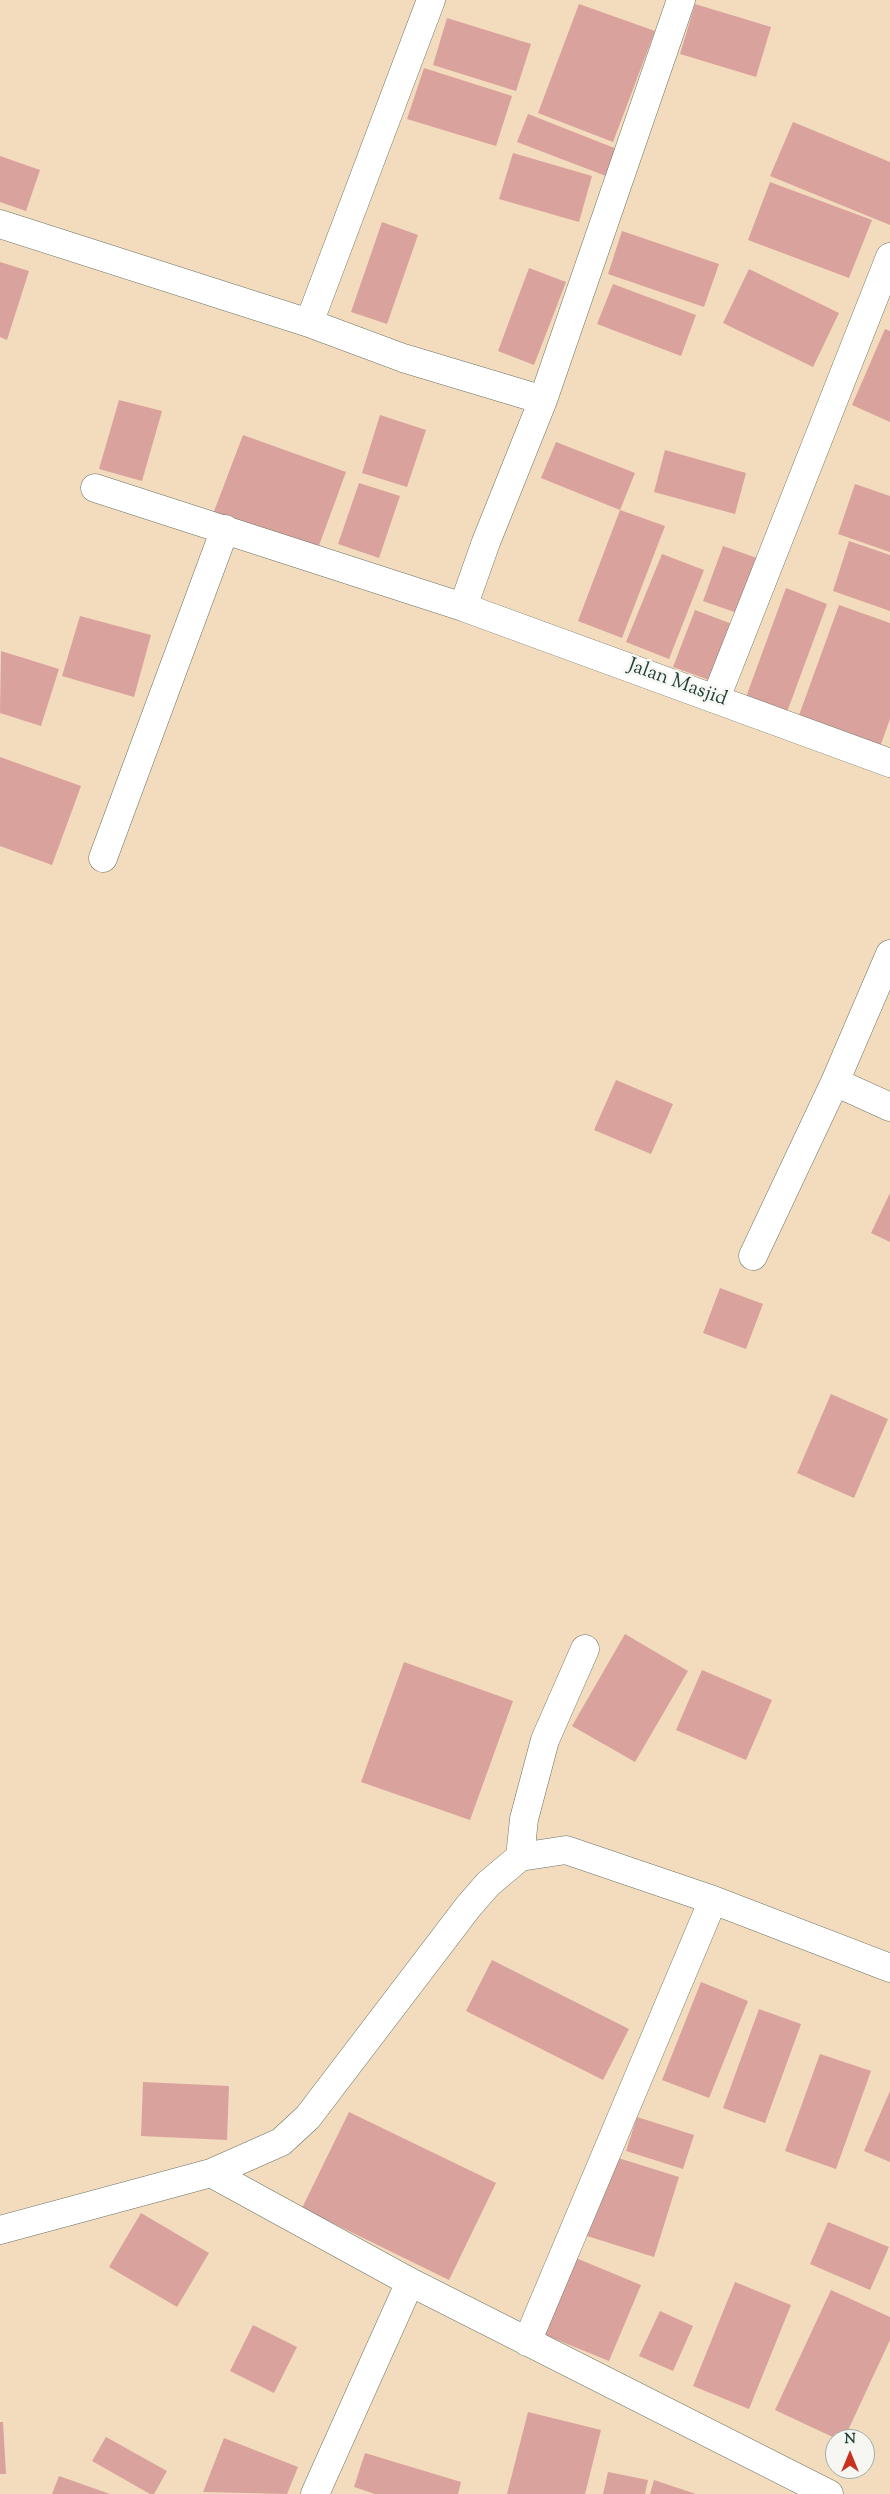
<!DOCTYPE html>
<html>
<head>
<meta charset="utf-8">
<style>
  body { margin:0 }
  #map { position:relative; width:890px; height:2494px; overflow:hidden; background:#f3dbbe; font-family:"Sorts Mill Goudy",serif }
  canvas { display:block }
  .north { position:absolute; left:825px; top:2429px; width:50px; height:50px; box-sizing:border-box; background:#f6f6f2; border:1px solid #a0aca6; border-radius:50%; rotate:0deg; font-size:14px; font-weight:700; line-height:20px; text-align:center; color:#1f3d34 }
  .north::after { content:''; display:block; margin:auto; width:18px; height:22px; background:#c8321e; clip-path:polygon(50% 0,100% 100%,50% 72%,0 100%) }
</style>
</head>
<body>
<div id="map">
<canvas width="890" height="2494"></canvas>
<div class="north">N</div>
</div>
<script>
const ctx = document.querySelector('canvas').getContext('2d');
ctx.lineJoin = 'round';
function fillPath(path, color) { ctx.fillStyle = color; ctx.fill(path, 'evenodd'); }
function strokePath(path, color, width, dash) { ctx.strokeStyle = color; ctx.lineWidth = width; ctx.lineCap = dash ? 'butt' : 'round'; ctx.setLineDash(dash || []); ctx.stroke(path); }
function write(font, color, halo, rows, align = 'center') {
  ctx.font = font + ' "Sorts Mill Goudy",serif'; ctx.lineWidth = 5; ctx.setLineDash([]); ctx.textBaseline = 'middle'; ctx.strokeStyle = halo; ctx.fillStyle = color; for (const [text, x, y, turn = 0] of rows) {
    ctx.save(); ctx.translate(x, y); ctx.rotate((+turn || 0) * Math.PI / 180); ctx.textAlign = isNaN(turn) ? turn : align; if (halo) ctx.strokeText(text, 0, 0); ctx.fillText(text, 0, 0); ctx.restore();
  }
}
fillPath(new Path2D(`
  M579,4l76,27 -42,111 -75,-29z
  M695,4l76,23 -15,50 -76,-23z
  M447,18l84,26 -15,47 -83,-26z
  M424,68l88,28 -16,50 -89,-27z
  M528,114l89,35 -11,27 -89,-34z
  M793,122l97,40v63l-120,-49z
  M513,153l79,23 -13,46 -80,-23z
  M0,156l40,14 -14,41 -26,-9z
  M770,182l102,38 -23,58 -101,-38z
  M382,222l36,13 -31,89 -36,-12z
  M622,231l97,33 -15,43 -96,-33z
  M0,262l29,9 -22,69 -7,-3z
  M529,268l37,14 -32,83 -36,-14z
  M749,269l90,44 -26,54 -90,-44z
  M613,284l83,31 -15,41 -84,-32z
  M885,329l5,2v91l-38,-17z
  M119,400l43,11 -20,70 -43,-12z
  M380,415l46,15 -19,57 -45,-14z
  M243,435l103,37 -29,79 -104,-37z
  M556,442l79,31 -15,37 -79,-32z
  M665,450l81,23 -11,41 -81,-22z
  M359,483l41,13 -21,62 -41,-14z
  M855,484l35,12v56l-52,-18z
  M620,510l45,16 -43,112 -44,-17z
  M849,541l41,14v56l-57,-20z
  M723,546l34,12 -20,55 -34,-12z
  M662,554l42,16 -35,89 -43,-17z
  M786,588l41,16 -40,108 -41,-15z
  M839,605l51,18v96l-10,28 -82,-29z
  M695,610l37,14 -23,56 -36,-13z
  M80,616l71,19 -17,62 -72,-21z
  M1,651l58,18 -18,57 -41,-13z
  M0,757l81,29 -29,79 -52,-19z
  M616,1080l57,24 -22,50 -57,-24z
  M890,1193v49l-19,-9z
  M720,1288l43,16 -17,45 -43,-16z
  M831,1394l57,25 -34,79 -57,-25z
  M625,1634l63,37 -53,91 -63,-36z
  M404,1662l109,39 -43,119 -109,-38z
  M702,1670l70,30 -26,60 -70,-30z
  M492,1960l137,69 -26,51 -137,-69z
  M701,1982l47,19 -39,97 -47,-18z
  M759,2009l42,15 -36,99 -42,-15z
  M820,2054l51,17 -35,98 -51,-18z
  M143,2082l86,4 -2,54 -86,-4z
  M890,2091v71l-26,-11z
  M349,2112l147,71 -47,97 -147,-72z
  M637,2117l57,18 -11,34 -57,-18z
  M612,2156l67,21 -25,80 -67,-21z
  M141,2213l68,40 -32,54 -68,-40z
  M828,2222l61,25 -19,43 -60,-26z
  M576,2258l65,27 -32,76 -64,-26z
  M735,2282l56,23 -42,104 -56,-23z
  M831,2290l59,27v23l-46,99h-7l-62,-29z
  M660,2311l33,15 -20,45 -34,-15z
  M253,2325l44,22 -23,46 -44,-22z
  M528,2412l73,18 -16,64h-78z
  M0,2422h3l3,52h-6z
  M106,2437l61,34 -13,23h-4l-58,-33z
  M224,2438l74,29 -11,27 -84,-2z
  M365,2453l96,29 -3,12h-83l-21,-7z
  M608,2472l40,8 -3,14h-42z
  M59,2476l51,18h-58z
  M654,2480l42,14h-46z`), '#daa29c');
const minor = new Path2D(`
  M0,224l309,99 94,35 140,42 138,-400
  M309,323l122,-323
  M95,488l368,119 427,156
  M463,607l23,-65 57,-142
  M716,698l174,-441
  M103,858l122,-329
  M835,1082l55,25
  M753,1256l82,-174 55,-128
  M520,1857l4,-38 21,-79 40,-91
  M211,2173l199,109 419,212
  M0,2230l211,-57 70,-31 27,-25 160,-210 20,-23 32,-27 46,-7 147,50 177,68
  M527,2342l186,-442
  M315,2494l95,-212`);
strokePath(minor, '#697464', 29);
strokePath(minor, '#fff', 28);
write('20px', '#1f3d34', '#f6f6f2', [
  ["Jalan Masjid",677,684,20]
]);
</script>
</body>
</html>
